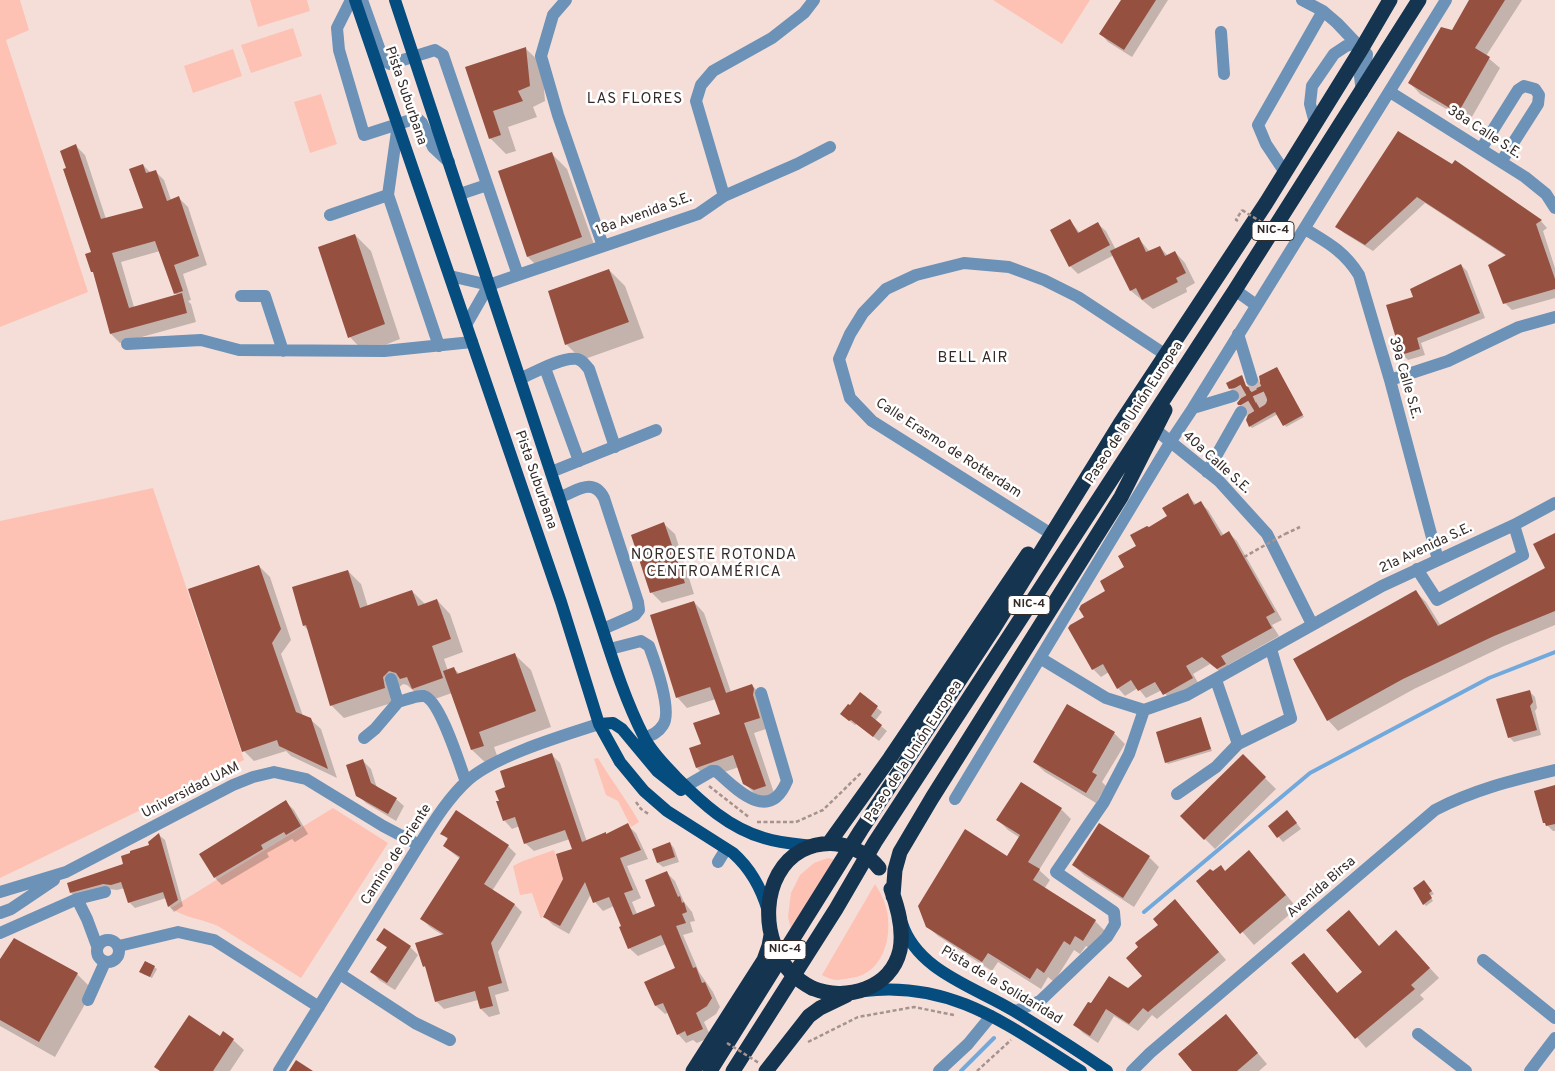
<!DOCTYPE html>
<html>
<head>
<meta charset="utf-8">
<style>
  body { margin:0 }
  canvas { display:block; background:#f5ded8 }
</style>
</head>
<body>
<canvas width="1555" height="1071"></canvas>
<script>
const ctx = document.querySelector('canvas').getContext('2d');
ctx.lineJoin = 'round';
function fillPath(path, color) { ctx.fillStyle = color; ctx.fill(path, 'evenodd'); }
function strokePath(path, color, width, dash) { ctx.strokeStyle = color; ctx.lineWidth = width; ctx.lineCap = dash ? 'butt' : 'round'; ctx.setLineDash(dash || []); ctx.stroke(path); }
function write(font, color, halo, rows, align = 'center') {
  ctx.font = font + ' Overpass,sans-serif'; ctx.lineWidth = 5; ctx.setLineDash([]); ctx.textBaseline = 'middle'; ctx.strokeStyle = halo; ctx.fillStyle = color; for (const [text, x, y, turn = 0] of rows) {
    ctx.save(); ctx.translate(x, y); ctx.rotate((+turn || 0) * Math.PI / 180); ctx.textAlign = isNaN(turn) ? turn : align; if (halo) ctx.strokeText(text, 0, 0); ctx.fillText(text, 0, 0); ctx.restore();
  }
}
fillPath(new Path2D(`
  M0,0h20l9,30 -23,10 82,252 -88,35z
  M250,0h57l3,11 -52,16z
  M993,0h97l-28,44z
  M293,28l9,28 -51,17 -10,-28z
  M233,49l9,27 -49,17 -9,-27z
  M321,94l16,50 -27,9 -16,-51z
  M153,488l91,272 -244,118v-357z
  M598,758c13,22 29,42 41,64l-8,5 -13,-26 -12,-6 -12,-36z
  M333,808l55,35 -87,135 -83,-52c-15,-7 -34,-8 -47,-18z
  M554,850l9,29 -22,40 -9,-26 -12,2 -7,-29 10,-5z
  M828,858l13,3 -48,76 -5,-20 3,-24 9,-18 14,-12z
  M875,884c3,5 7,11 9,17 11,28 2,73 -33,77 -14,2 -16,4 -29,-3z`), '#fdc2b4');
fillPath(new Path2D(`
  M1123,0h45l-36,57 -24,-15 -7,-8z
  M1471,0h51l-36,56 14,12 -31,54 -49,-28 -10,-11 42,-51z
  M526,49l16,15 3,37 -12,6 4,10 -29,10 8,24 -10,3 -16,-16 -23,-70z
  M76,146l9,9 21,64 39,-10 -2,-44 8,8 4,-2 9,9 7,20 8,-2 9,9 19,58 -24,9 8,26 -3,1 3,3 5,18 -76,21 -9,-9 -18,-81 -26,-84zM160,251l15,42 3,3 -44,11 -13,-45z
  M551,153l16,16 30,84 -54,19 -15,-15z
  M1456,161l85,60 6,7 -4,3 12,37v30l-43,12 -7,-7 1,-47 -81,-53 -52,48 -29,-18 -7,-7 115,-60z
  M1070,221l10,12 18,-9 8,7 10,19 23,-11 11,13 10,-5 8,9 7,-4 10,11 10,20 -9,5 1,4 -34,17 -22,-18 -17,-36 -36,19 -8,-8z
  M355,235l16,16 29,88 -35,14 -15,-16z
  M1461,265l6,6 18,47 -64,25 4,12 -17,5 -6,-6 13,-56z
  M609,270l16,16 19,52 -62,22 -16,-16z
  M1277,368l27,49 -18,10 -8,-13 -26,14 -2,-2v-13l-2,-7h-7l-3,-3 4,-4v-6l-3,-3h-7l-2,-2 12,-12 5,12 8,1z
  M1187,495l10,10 4,-2 7,7 16,26 5,-3 8,8 45,79 -10,5 7,11 -51,29 5,7 -7,4 -16,-12 -17,10 7,12 -28,16 -10,-12 -16,8 -8,-10 -13,8 -7,-8 -9,-16 -8,5 -8,-8 -8,-52 41,-50 23,-38 20,-12z
  M664,524l11,10 19,60 -32,9 -11,-11z
  M1555,534v91l-51,21 -90,43 -76,42 -10,-11 88,-128 10,10 15,24 106,-57z
  M259,566l11,11 21,63 -10,14 22,62 7,3 11,10 16,49 -46,-22 -5,-5 -32,10 -10,-10z
  M348,571l13,13 7,23 44,-16 13,13 12,-4 13,14 13,38 -19,7 4,12 6,-2 6,5 55,-19 16,15 20,57 -57,20 5,14 -11,4 -16,-15 -20,-57 -26,9 -19,-17 -4,-1 -7,6 2,11 -54,17 -13,-13 -23,-75 -4,-4z
  M694,602l10,11 27,79 21,-7 10,11 7,32 -15,5 21,63 -10,4 -10,-6 -11,-11 -5,-16 -32,11 -10,-10 5,-23 19,-30 -5,-16 -29,9 -10,-11z
  M1530,692l5,5 2,11 -2,3 6,24 -27,7 -5,-5z
  M860,694l22,18 -7,9 12,10 -8,10 -22,-17 -2,1 -8,-6 3,-12z
  M1200,719l12,32 -44,13 -2,-2z
  M1114,733l11,11 -23,38 4,4 -10,17 -51,-31 -11,-10z
  M552,755l8,8 27,79 20,-7 20,-10 9,8 12,26 -21,7 14,32 -9,4 5,12 19,-8 10,-34 9,9 9,21 8,10 3,9 -5,1 3,10 -10,3 16,37 14,20 7,15 -4,7 -12,8 7,15 -14,6 -4,-3 -7,3 -8,-9 -9,-22 -4,2 -9,-8 -10,-24 31,-13 -11,-25 -28,12 -9,-8 -6,-22 -9,-20 -11,5 -8,-9 -4,-8 -22,40 -16,-9 -9,-9 21,-37 9,-29 -4,-11 -36,12 -9,-8 -5,-17 -8,3 -8,-9 -3,-19 6,-13z
  M1243,756l33,33 -61,60 -33,-33z
  M363,761l8,8 6,19 19,11 8,7 -8,15 -30,-18 -8,-8z
  M1555,787v44h-2l-9,-9z
  M286,802l8,8 14,24 -13,8 -3,-3 -25,14 2,4 -47,28 -7,-7z
  M1061,809l10,10 -32,51 11,10 -6,9 51,32 10,10 -12,19 -7,-4 -6,8 -6,-4 -20,32 -6,-5 -7,12 -43,-27 -6,9 -54,-35 -11,-10 80,-68 13,-20 -12,-8 -10,-10z
  M456,812l52,34 8,8 -24,37 23,14 7,7 -24,40 11,39 -14,4 5,19 -11,3 -8,-8 -3,-9 -34,9 -8,-8 -9,-32 -3,-3 20,-30 -14,-9 -8,-8 38,-60 -16,-13 4,-6 -6,-7z
  M1292,817l9,12 -18,13 -14,-16z
  M159,835l6,5 18,66 -9,6 -5,-6 -3,-8 -31,10 -6,-6 -4,-14 -8,2 -8,-1 -32,9 -6,-5 54,-28 26,-19z
  M670,843l4,5 5,14 -16,5 -5,-4 -4,-14z
  M1249,852l12,12 36,44 -43,37 -56,-64 15,-8 13,-1z
  M1149,857l10,10 -25,40 -50,-32 -11,-10z
  M1425,883l9,11 -4,2 3,5 -7,5 -2,-2z
  M1183,909l43,51 -69,59 -5,-4 -14,16 -24,-15 -16,27 -15,-10 -8,-8 16,-20 37,-15 16,-14z
  M15,940l62,34 16,16 -38,67 -55,-31v-65z
  M378,940l32,7 8,8 -23,35 -16,-10 -7,-8 15,-24z
  M1406,942l33,36 -19,17 4,4 -58,49 -73,-85 10,-9 35,40 26,-22 16,-25z
  M146,962l11,7 -5,9 -9,-4z
  M1226,1016l41,48 -8,7h-65z
  M220,1037l13,3 11,10 -14,21h-70l-4,-4z`), '#0003');
strokePath(new Path2D(`
  M1144,912l166,-139 179,-95 66,-26
  M961,1071l33,-33`), '#72a9dd', 4);
fillPath(new Path2D(`
  M1121,0h35l-32,50 -25,-16z
  M1469,0h36l-30,48 15,9 -32,56 -50,-30 33,-56 11,3z
  M526,47l4,39 -12,5 5,10 -30,10 8,24 -12,4 -24,-72z
  M1398,131l54,33 3,-4 87,60 -6,4 19,55v10l-52,15 -15,-39 18,-10 -89,-58 -52,48 -30,-18z
  M76,144l25,75 42,-11 -14,-39 14,-5 3,9 10,-3 11,31 12,-5 20,60 -25,9 9,26 -9,3 -19,-53 -43,12 17,55 53,-15 5,20 -77,21 -17,-62h-2l-6,-18 6,-2 -28,-83 3,-1 -6,-17z
  M552,152l30,85 -55,20 -29,-86z
  M1070,219l8,14 20,-11 12,23 -41,22 -19,-37z
  M355,234l30,90 -37,14 -30,-91z
  M1139,237l7,15 14,-6 5,10 10,-5 11,22 -10,5 2,4 -36,18 -6,-12 -6,3 -20,-40z
  M1461,264l19,49 -63,25 3,11 -19,6 -15,-50 27,-8 -3,-8z
  M609,269l20,53 -64,23 -17,-54z
  M1277,367l26,48 -20,11 -8,-14 -26,15 -3,-7 3,-8 -1,-4 -3,-3h-7l-1,-2 4,-5v-5l-6,-5 -6,1 -3,-6 16,-8 4,11 5,2h4l5,-6 -1,-6z
  M1188,493l6,12 7,-4 20,35 8,-5 46,81 -9,5 6,11 -51,28 5,8 -9,5 -15,-12 -16,9 7,12 -30,17 -8,-13 -17,9 -7,-11 -14,9 -14,-25 -11,6 -24,-42 2,-3 14,-8 -5,-8 2,-4 24,-14 -5,-10 24,-14 -6,-11 18,-10 -6,-11 17,-9 2,1 18,-11 -5,-8z
  M664,522l21,61 -35,10 -19,-58z
  M1555,533v78l-61,25 -91,43 -76,42 -34,-62 123,-69 22,36 107,-58 -12,-24z
  M259,565l22,64 -9,14 24,69 15,6 17,51 -49,-23 -2,-6 -35,12 -54,-163z
  M348,570l12,38 52,-18 6,16 19,-7 14,40 -19,7 11,32 -31,11 -5,-12 -7,2 -4,-6 -7,-2 -6,6 2,11 -55,18 -24,-81 -3,1 -11,-39z
  M694,601l32,92 26,-9 2,5 -1,6 7,23 -16,5 22,63 -12,4 -11,-6 -10,-29 -37,13 -7,-20 12,-4 -8,-21 27,-9 -10,-27 -34,11 -26,-83z
  M515,653l21,58 -57,21 5,14 -13,4 -28,-79 11,-4 3,7z
  M1530,690l3,12 -3,4 7,24 -29,8 -12,-39z
  M860,692l18,14 -7,10 11,9 -9,12 -22,-17 -2,1 -9,-7 8,-10 2,1z
  M1067,704l48,28 -23,40 5,3 -11,18 -53,-31z
  M1201,717l10,32 -46,14 -9,-31z
  M552,753l30,89 24,-10v2l22,-11 13,27 -21,8 13,32 -9,3 9,22 22,-9 -10,-26 22,-9 11,26 2,-1 2,7 2,-1 3,10 -5,2 4,9 -10,3 17,42 3,-1 6,16 3,-1 7,16 -5,8 -11,7 7,16 -16,7 -2,-5 -8,4 -14,-32 -8,3 -11,-24 31,-14 -14,-33 -33,14 -9,-22 2,-1 -12,-29 -16,6 -8,-21 -25,44 -17,-9 20,-38 -7,-25 16,-5 -7,-19 -41,14 -9,-27 -12,4 -7,-20h3l-4,-10 10,-4 -5,-16z
  M1243,754l23,23 -62,63 -24,-24z
  M363,759l8,24 26,15 -9,16 -32,-18 -10,-31z
  M1021,782l41,26 -34,54 12,7 -7,11 63,40 -13,21 -8,-5 -5,9 -6,-4 -20,32 -7,-5 -7,11 -42,-26 -6,9 -56,-35 -8,-21 47,-77 42,27 13,-21 -24,-15z
  M1555,785v39l-9,2 -1,-3h-2l-9,-32z
  M286,800l15,26 -15,9 -2,-3 -23,13 2,4 -49,29 -15,-24z
  M456,810l53,35 -25,39 31,20 -24,39 11,40 -14,4 5,19 -13,3 -5,-18 -40,11 -10,-36 -2,1 -8,-24 29,-9 -24,-15 40,-62 -17,-11 5,-8 -8,-4z
  M1287,810l10,13 -20,15 -9,-12z
  M1099,823l51,33 -27,42 -51,-33z
  M159,833l19,67 -10,7 -5,-15 -35,11 -7,-21 -10,3 -8,-1 -33,9 -3,-10 56,-19 -2,-8 9,-3v-2l19,-6 -1,-3z
  M670,842l5,15 -18,6 -5,-14z
  M1249,850l37,45 -46,39 -44,-53 14,-12 3,2 8,-6 4,6z
  M1424,880l8,11 -3,2 3,5 -9,7 -10,-17z
  M1175,899l44,53 -71,60 -5,-4 -14,16 -23,-15 -16,27 -17,-11 15,-23 3,1 18,-27 19,12 14,-12 -16,-18 12,-11 -3,-4 23,-18 -5,-6z
  M1349,910l30,36 17,-16 34,38 -19,17 4,4 -60,50 -64,-76 13,-10 33,40 25,-21 -36,-42z
  M384,928l27,18 -24,37 -17,-11 17,-25 -11,-7z
  M14,938l64,35 -39,69 -39,-22v-61z
  M145,961l10,5 -5,11 -11,-5z
  M1226,1014l32,39 -21,18h-45l-14,-17z
  M189,1015l31,21 3,-5 11,8 -21,32h-53l-6,-4z
  M296,1060l17,11h-24z`), '#955040');
strokePath(new Path2D(`
  M1233,396l21,-12
  M1241,412l20,-12 -9,-20`), '#cfbab5', 12, [12, 6]);
strokePath(new Path2D(`
  M1238,221l-2,-1 6,-10
  M1285,534l15,-7
  M709,786l41,32
  M636,802l5,7 9,6
  M757,822h39l27,-12 38,-37
  M808,1042l50,-25 56,-10 40,8
  M977,1071l34,-31`), '#a4938e', 2.5, [4, 2.5]);
strokePath(new Path2D(`
  M351,0l-14,28 2,22 25,85 34,-11
  M362,0l21,59 7,5 45,-14 8,5 75,220
  M566,0l-13,15 -12,41 17,59 45,131
  M1302,0l21,11 14,12 19,20
  M1221,32l3,42
  M1390,92l135,85 21,17 9,14
  M1315,123l-5,-19 2,-18 22,-32 12,-8 10,-3 11,11 -1,9 -6,13 2,17
  M1481,149l37,-59 6,-4 11,3 4,6 -1,9 -37,58
  M1284,171l-18,-27 -8,-19 65,-114
  M460,194l27,-9
  M724,196l-28,-95 5,-16 12,-14 59,-33 32,-25 10,-13
  M330,215l58,-20
  M1305,229c23,14 39,22 54,46l31,105 48,180
  M450,276l39,9 29,-10 180,-61 26,-18 73,-32 33,-17
  M1235,290l21,15
  M241,296h24l18,55
  M466,325l23,-40
  M1238,334l14,46
  M127,344l74,-4 38,10 145,1 88,-9
  M439,346l-51,-151 10,-71 19,-6 5,5 11,24 16,15
  M545,368l34,93
  M520,379c13,-6 43,-23 57,-20 6,1 8,6 12,10l26,78
  M1390,380l58,-19 71,-34 36,-10
  M1193,408l40,-12
  M1156,430l63,51 48,53 45,90
  M551,472l105,-42
  M1207,472l34,-60
  M560,497c17,-6 33,-20 44,1l34,104 1,8 -4,5 -32,14
  M1045,530l-173,-109 -22,-23 -11,-39 11,-25 13,-21 23,-24 30,-14 48,-12 45,4 35,13 34,17 88,58
  M1417,569l20,31 86,-45 -9,-30
  M610,649l31,-8 8,5c6,16 24,65 14,79 -5,8 -11,10 -19,13
  M1040,658l66,40 38,12 43,-15 195,-109 132,-61 41,-22
  M391,679l7,23c8,-2 18,-7 26,-6 16,4 36,70 42,86
  M1216,680l22,64
  M364,738l11,-9 23,-27
  M686,786l26,-15h4c20,18 53,53 71,10l-26,-88
  M1177,794l39,-27 22,-23 53,-26 -20,-69
  M955,799l216,-358 22,-33 253,-408
  M718,862l8,-13
  M0,892l66,-20 167,-87 20,-8 21,-5 32,7 77,47 36,19
  M0,913l11,-4 43,-29
  M0,933l77,-34
  M97 951a11 11 0 1 1 22 0a11 11 0 1 1-22 0Z
  M97,946l-10,-27 -10,-20 28,-7
  M119,946l59,-14 36,8 105,67
  M1483,960l72,58
  M340,974l75,49 35,17
  M88,1000l17,-38
  M1013,1010l3,1 24,-10 67,-64 8,-13 -1,-12 -58,-40 48,-70 25,-48 15,-44
  M1418,1034l48,37
  M279,1071l140,-226c14,-22 29,-47 49,-65 29,-25 94,-44 131,-56
  M939,1071l29,-27 23,-28
  M1132,1071l18,-18 285,-243c38,-20 78,-30 120,-40
  M1530,1071l25,-33`), '#6c92b7', 12);
strokePath(new Path2D(`
  M355,0l206,602 38,122 21,38 24,29 23,20 66,42c18,16 28,34 35,58
  M395,0l196,594c16,47 30,98 53,143 8,16 21,28 33,41 25,25 52,50 87,60 16,5 32,6 49,8
  M599,724l14,-1 9,6 35,42 24,19
  M902,923c15,48 73,64 112,88 31,19 63,39 93,60
  M864,991c89,-11 146,36 217,80`), '#054c7f', 12);
strokePath(new Path2D(`
  M829,843l61,-85 138,-204
  M893,896l2,-26 5,-18 32,-54 189,-301 44,-87
  M774,944c-17,-47 7,-106 64,-100
  M812,988c34,14 79,1 88,-38 4,-21 -2,-42 -9,-61
  M693,1071l71,-111 5,-14 2,-11
  M710,1071l151,-241 131,-199 128,-207 146,-221 96,-155 28,-48
  M733,1071l103,-162 39,-67 360,-552 184,-290
  M766,1071l43,-55 11,-8 27,-13`), '#143450', 15);
strokePath(new Path2D(`
  M1242,210l43,27
  M1244,557l41,-23
  M727,1043l32,20`), '#a4938e', 2.5, [4, 2.5]);
strokePath(new Path2D(`
  M838,844c17,4 30,10 41,24
  M776,951c9,17 19,28 36,37`), '#143450', 15);
for (const [x, y, w] of [
  [1273,231,42],
  [1029,605,42],
  [785,950,42]
]) { const box = new Path2D(); box.roundRect(x - w / 2, y - 9.5, w, 19, 4); ctx.fillStyle = '#fff'; ctx.fill(box); strokePath(box, '#352c2a', 1); }
write('bold 12px', '#352c2a', null, [
  ["NIC-4",1273,231],
  ["NIC-4",1029,605],
  ["NIC-4",785,950]
]);
write('14px', '#352c2a', '#fff', [
  ["Pista Suburbana",405,96,71],
  ["38a Calle S.E.",1484,133,33],
  ["18a Avenida S.E.",644,215,-20],
  ["39a Calle S.E.",1404,378,74],
  ["Paseo de la Unión Europea",1135,413,-57],
  ["Calle Erasmo de Rotterdam",948,449,33],
  ["40a Calle S.E.",1216,463,42],
  ["Pista Suburbana",535,480,71],
  ["21a Avenida S.E.",1426,549,-25],
  ["Paseo de la Unión Europea",914,752,-57],
  ["Universidad UAM",191,791,-27],
  ["Camino de Oriente",397,855,-57],
  ["Avenida Birsa",1322,888,-41],
  ["Pista de la Solidaridad",1001,986,31]
]);
ctx.letterSpacing = '1px';
write('15px', '#352c2a', '#fff', [
  ["LAS FLORES",635,100],
  ["BELL AIR",973,359],
  ["NOROESTE ROTONDA",714,556],
  ["CENTROAMÉRICA",714,573]
]);
ctx.letterSpacing = '0px';
</script>
</body>
</html>
